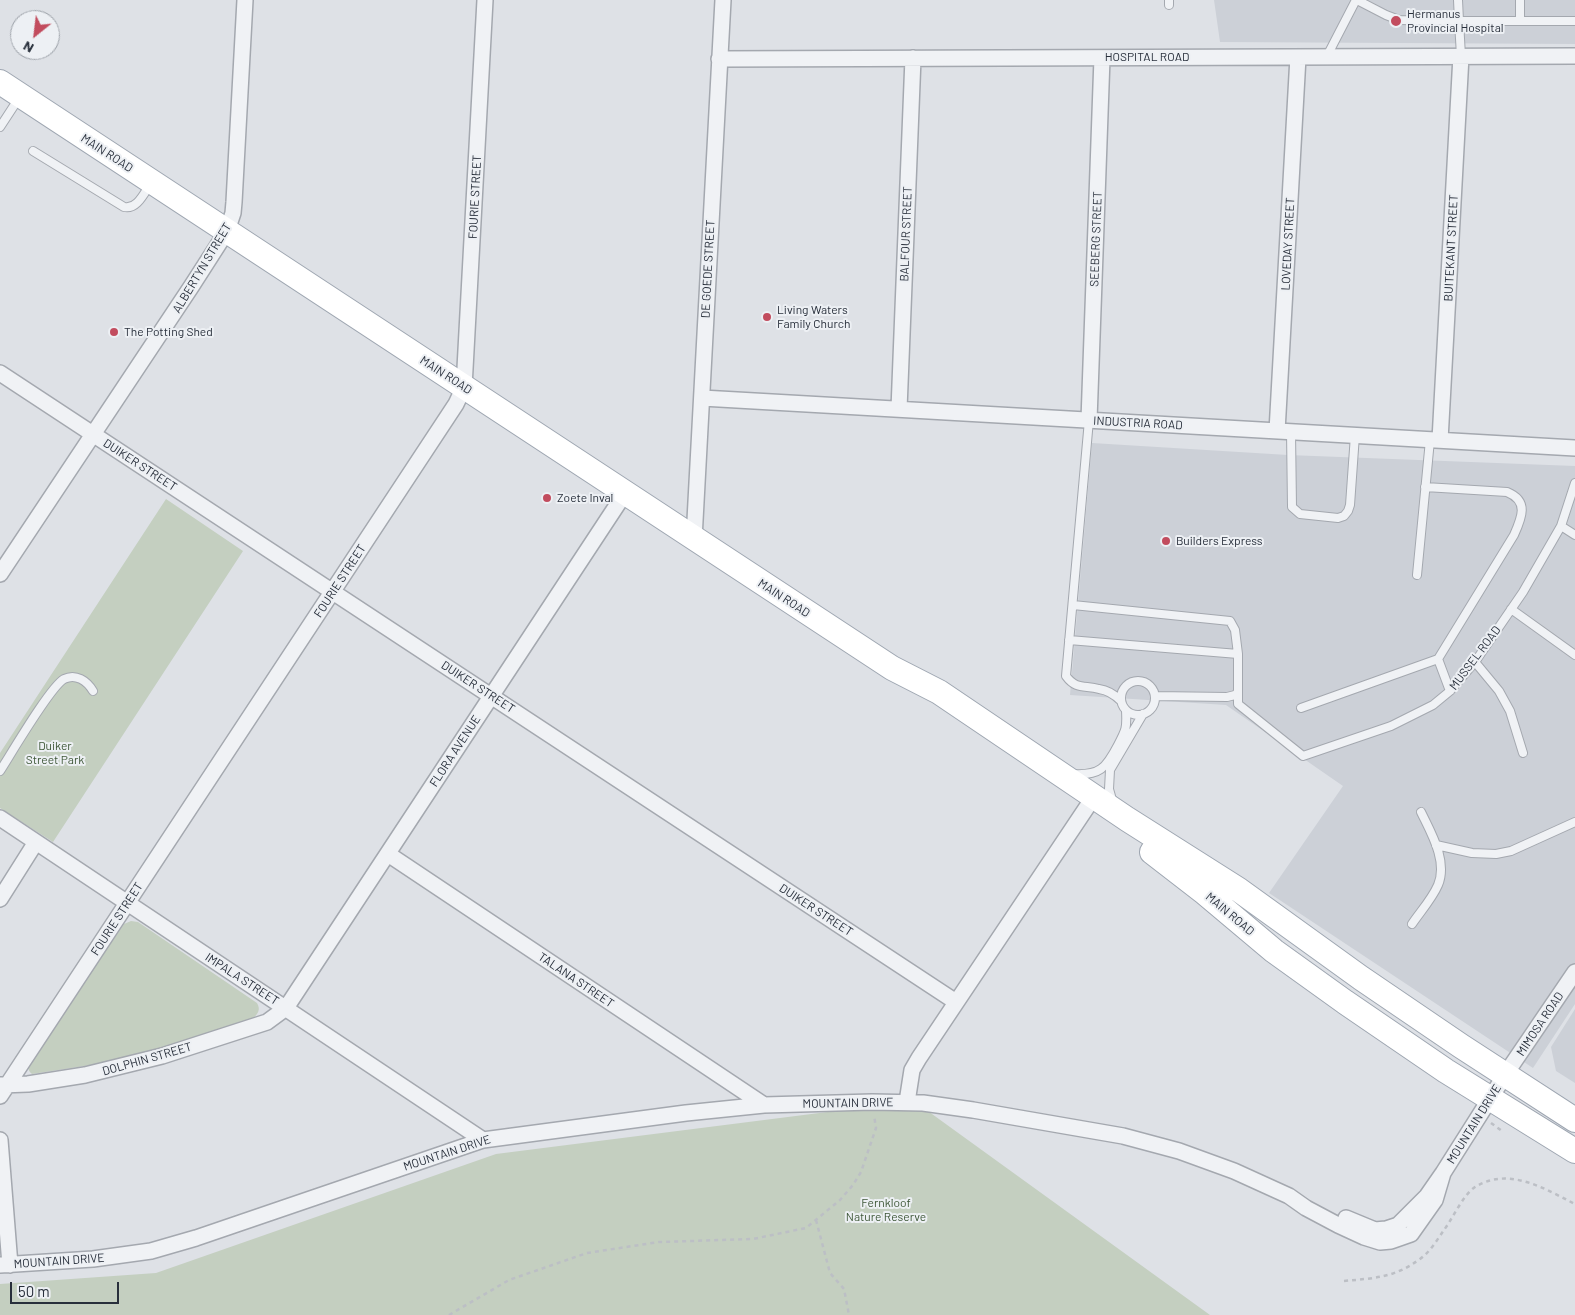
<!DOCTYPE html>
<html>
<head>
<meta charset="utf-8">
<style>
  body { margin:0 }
  #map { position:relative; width:1575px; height:1315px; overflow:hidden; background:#dee1e6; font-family:Barlow,sans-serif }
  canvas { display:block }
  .north { position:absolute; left:10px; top:10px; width:50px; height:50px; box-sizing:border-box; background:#edf0f4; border:1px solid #9ea3aa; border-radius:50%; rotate:209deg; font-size:14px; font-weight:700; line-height:20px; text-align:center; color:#282f3b }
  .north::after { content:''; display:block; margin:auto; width:18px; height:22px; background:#c24c5e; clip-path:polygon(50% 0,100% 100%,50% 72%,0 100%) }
  .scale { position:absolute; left:10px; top:1282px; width:109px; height:22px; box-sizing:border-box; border:2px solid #282f3b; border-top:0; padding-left:6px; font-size:15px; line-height:18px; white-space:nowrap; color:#282f3b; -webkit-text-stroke:4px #edf0f4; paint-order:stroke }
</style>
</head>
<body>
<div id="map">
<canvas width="1575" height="1315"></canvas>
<div class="north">N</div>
<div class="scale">50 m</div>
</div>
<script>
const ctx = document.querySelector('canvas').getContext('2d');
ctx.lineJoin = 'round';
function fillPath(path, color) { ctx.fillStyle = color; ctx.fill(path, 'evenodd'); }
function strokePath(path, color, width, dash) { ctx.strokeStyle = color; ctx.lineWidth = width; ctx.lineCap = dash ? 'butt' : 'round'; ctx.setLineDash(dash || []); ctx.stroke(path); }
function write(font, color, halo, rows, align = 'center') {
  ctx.font = font + ' Barlow,sans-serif'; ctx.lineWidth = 4; ctx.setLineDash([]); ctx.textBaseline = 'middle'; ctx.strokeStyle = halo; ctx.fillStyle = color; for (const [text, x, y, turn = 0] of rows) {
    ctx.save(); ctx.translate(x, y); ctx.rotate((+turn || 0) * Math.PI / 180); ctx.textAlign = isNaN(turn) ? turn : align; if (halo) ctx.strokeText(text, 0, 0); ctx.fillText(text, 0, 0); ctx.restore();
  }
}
fillPath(new Path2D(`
  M1214,0h361v44l-355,-2z
  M1092,443l196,12 287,11v538l-42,64 -264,-175 74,-107 -117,-81 -156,-10z
  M1575,1009v74l-19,-12 -5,-24z`), '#ccd0d7');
fillPath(new Path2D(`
  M166,499l77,52 -190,291 -53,-34v-55z
  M131,921l7,1 119,81c4,7 1,11 -5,16l-95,31 -53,13 -72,11c-5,-4 -4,-8 -1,-13l93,-137z
  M914,1101l296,214h-1210v-31l156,-11 340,-119z`), '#c4cfc0');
const lane = new Path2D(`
  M1169,0v5
  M1357,0l29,15 13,5 60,1 -1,-21
  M1520,0v21
  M1327,56l29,-56
  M1461,56l-2,-35h116
  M0,127l19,-29
  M33,151l91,56c13,3 20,-14 27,-24
  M1089,420l-23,256c10,14 19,9 33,13 8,1 16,6 22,12
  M1291,432l1,75 8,7 38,4 6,-2 4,-5 2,-6 5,-70
  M1561,526l14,9
  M1417,575l13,-135
  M1073,605l157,16 5,9 3,24v50l65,52 88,-30 42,-21 17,-14 25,-29 48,-70 38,-66 14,-43
  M1511,609l64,46
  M1069,640l169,14
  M1438,659l12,32
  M1475,662l24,29 11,20 13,42
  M1121 698a17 17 0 1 1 34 0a17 17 0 1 1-34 0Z
  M1155,696l72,1 8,-2 2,-2
  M1301,708l137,-49 76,-124c8,-18 15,-34 -7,-43l-82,-5
  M0,771c11,-17 50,-84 64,-92 12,-6 23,2 29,12
  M1072,774c28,2 34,-6 46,-29 8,-15 9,-17 8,-34
  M1113,803l-4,-14 1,-19 33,-56
  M1436,845l36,8 24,1 15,-3 64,-29
  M1412,924c8,-12 20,-25 26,-39 10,-24 -7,-52 -17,-73`);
const street = new Path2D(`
  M719,59l856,-3
  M0,373l956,629
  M702,398l873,50
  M899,409l14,-351
  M1089,420l13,-362
  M1277,431l21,-374
  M1440,440l21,-384
  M694,539l29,-539
  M0,574l191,-287 36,-56 6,-18 1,-11 11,-202
  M0,818l483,322
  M388,854l376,251
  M0,899l36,-57
  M1,1085l27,-1 57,-9 77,-19 105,-34 19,-14 339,-515
  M0,1096l456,-692 8,-17 21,-387
  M907,1102l5,-32 7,-12 168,-251
  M0,1140l10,125
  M1346,1218l29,12 11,-1 12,-4 29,-29 16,-23 62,-98 70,-103
  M0,1265l93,-6 58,-8 45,-13 287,-98 203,-27 78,-8 108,-3 51,1 50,7 150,26 56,15 55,20 55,25 17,12 32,17 26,12 16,5 11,-1 20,-7 24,-34 8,-27`);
const primary = new Path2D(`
  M0,82l892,586 47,24 188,127 112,71 122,88 100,68 114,74
  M1152,852l53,41 69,58 71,51 101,69 129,80`);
strokePath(lane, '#a4a8af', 10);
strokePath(street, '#a4a8af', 18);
strokePath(primary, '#9ea6b1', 26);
strokePath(new Path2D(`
  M1491,1123l11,8
  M816,1220l14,53 14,16 5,26
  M1344,1281c31,-3 50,-3 76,-22 10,-7 17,-19 24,-29 9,-12 19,-35 31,-43 34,-21 70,2 100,17
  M449,1315l60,-35 78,-27 72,-11 94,-3 53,-11 34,-28 13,-15 8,-13 15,-44 -2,-13`), '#bcbfc5', 2.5, [4, 4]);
strokePath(lane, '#f0f2f5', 8);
strokePath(street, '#f0f2f5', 15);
strokePath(primary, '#fff', 24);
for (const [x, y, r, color] of [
  [1396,21,6,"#c24c5e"],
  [767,317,5,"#c24c5e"],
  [114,332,5,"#c24c5e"],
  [547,498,5,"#c24c5e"],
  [1166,541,5,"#c24c5e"]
]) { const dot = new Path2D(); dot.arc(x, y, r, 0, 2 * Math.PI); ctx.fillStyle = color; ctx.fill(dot); strokePath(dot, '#edf0f4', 2); }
write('12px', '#282f3b', '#edf0f4', [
  ["Hermanus",1407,14],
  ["Provincial Hospital",1407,28],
  ["Living Waters",777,310],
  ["Family Church",777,324],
  ["The Potting Shed",124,332],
  ["Zoete Inval",557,498],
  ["Builders Express",1176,541]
], 'left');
write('12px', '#282f3b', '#edf0f4', [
  ["HOSPITAL ROAD",1147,57],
  ["MAIN ROAD",107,153,33],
  ["FOURIE STREET",475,197,-87],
  ["BALFOUR STREET",906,234,-88],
  ["SEEBERG STREET",1096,239,-88],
  ["LOVEDAY STREET",1288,244,-87],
  ["BUITEKANT STREET",1451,248,-87],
  ["ALBERTYN STREET",202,268,-59],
  ["DE GOEDE STREET",708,269,-87],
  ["MAIN ROAD",446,375,33],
  ["INDUSTRIA ROAD",1138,423,3],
  ["DUIKER STREET",140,465,33],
  ["FOURIE STREET",340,581,-57],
  ["MAIN ROAD",784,598,33],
  ["MUSSEL ROAD",1475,658,-53],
  ["DUIKER STREET",478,687,33],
  ["FLORA AVENUE",455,751,-57],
  ["DUIKER STREET",816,910,33],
  ["MAIN ROAD",1230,914,40],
  ["FOURIE STREET",117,919,-57],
  ["IMPALA STREET",242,979,33],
  ["TALANA STREET",576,980,34],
  ["MIMOSA ROAD",1540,1024,-56],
  ["DOLPHIN STREET",147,1059,-16],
  ["MOUNTAIN DRIVE",848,1103,-1],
  ["MOUNTAIN DRIVE",1474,1124,-58],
  ["MOUNTAIN DRIVE",447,1153,-18],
  ["MOUNTAIN DRIVE",59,1261,-4]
]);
write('12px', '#3d5637', '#edf0f4', [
  ["Duiker",55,746],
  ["Street Park",55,760],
  ["Fernkloof",886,1203],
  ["Nature Reserve",886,1217]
]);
</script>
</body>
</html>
